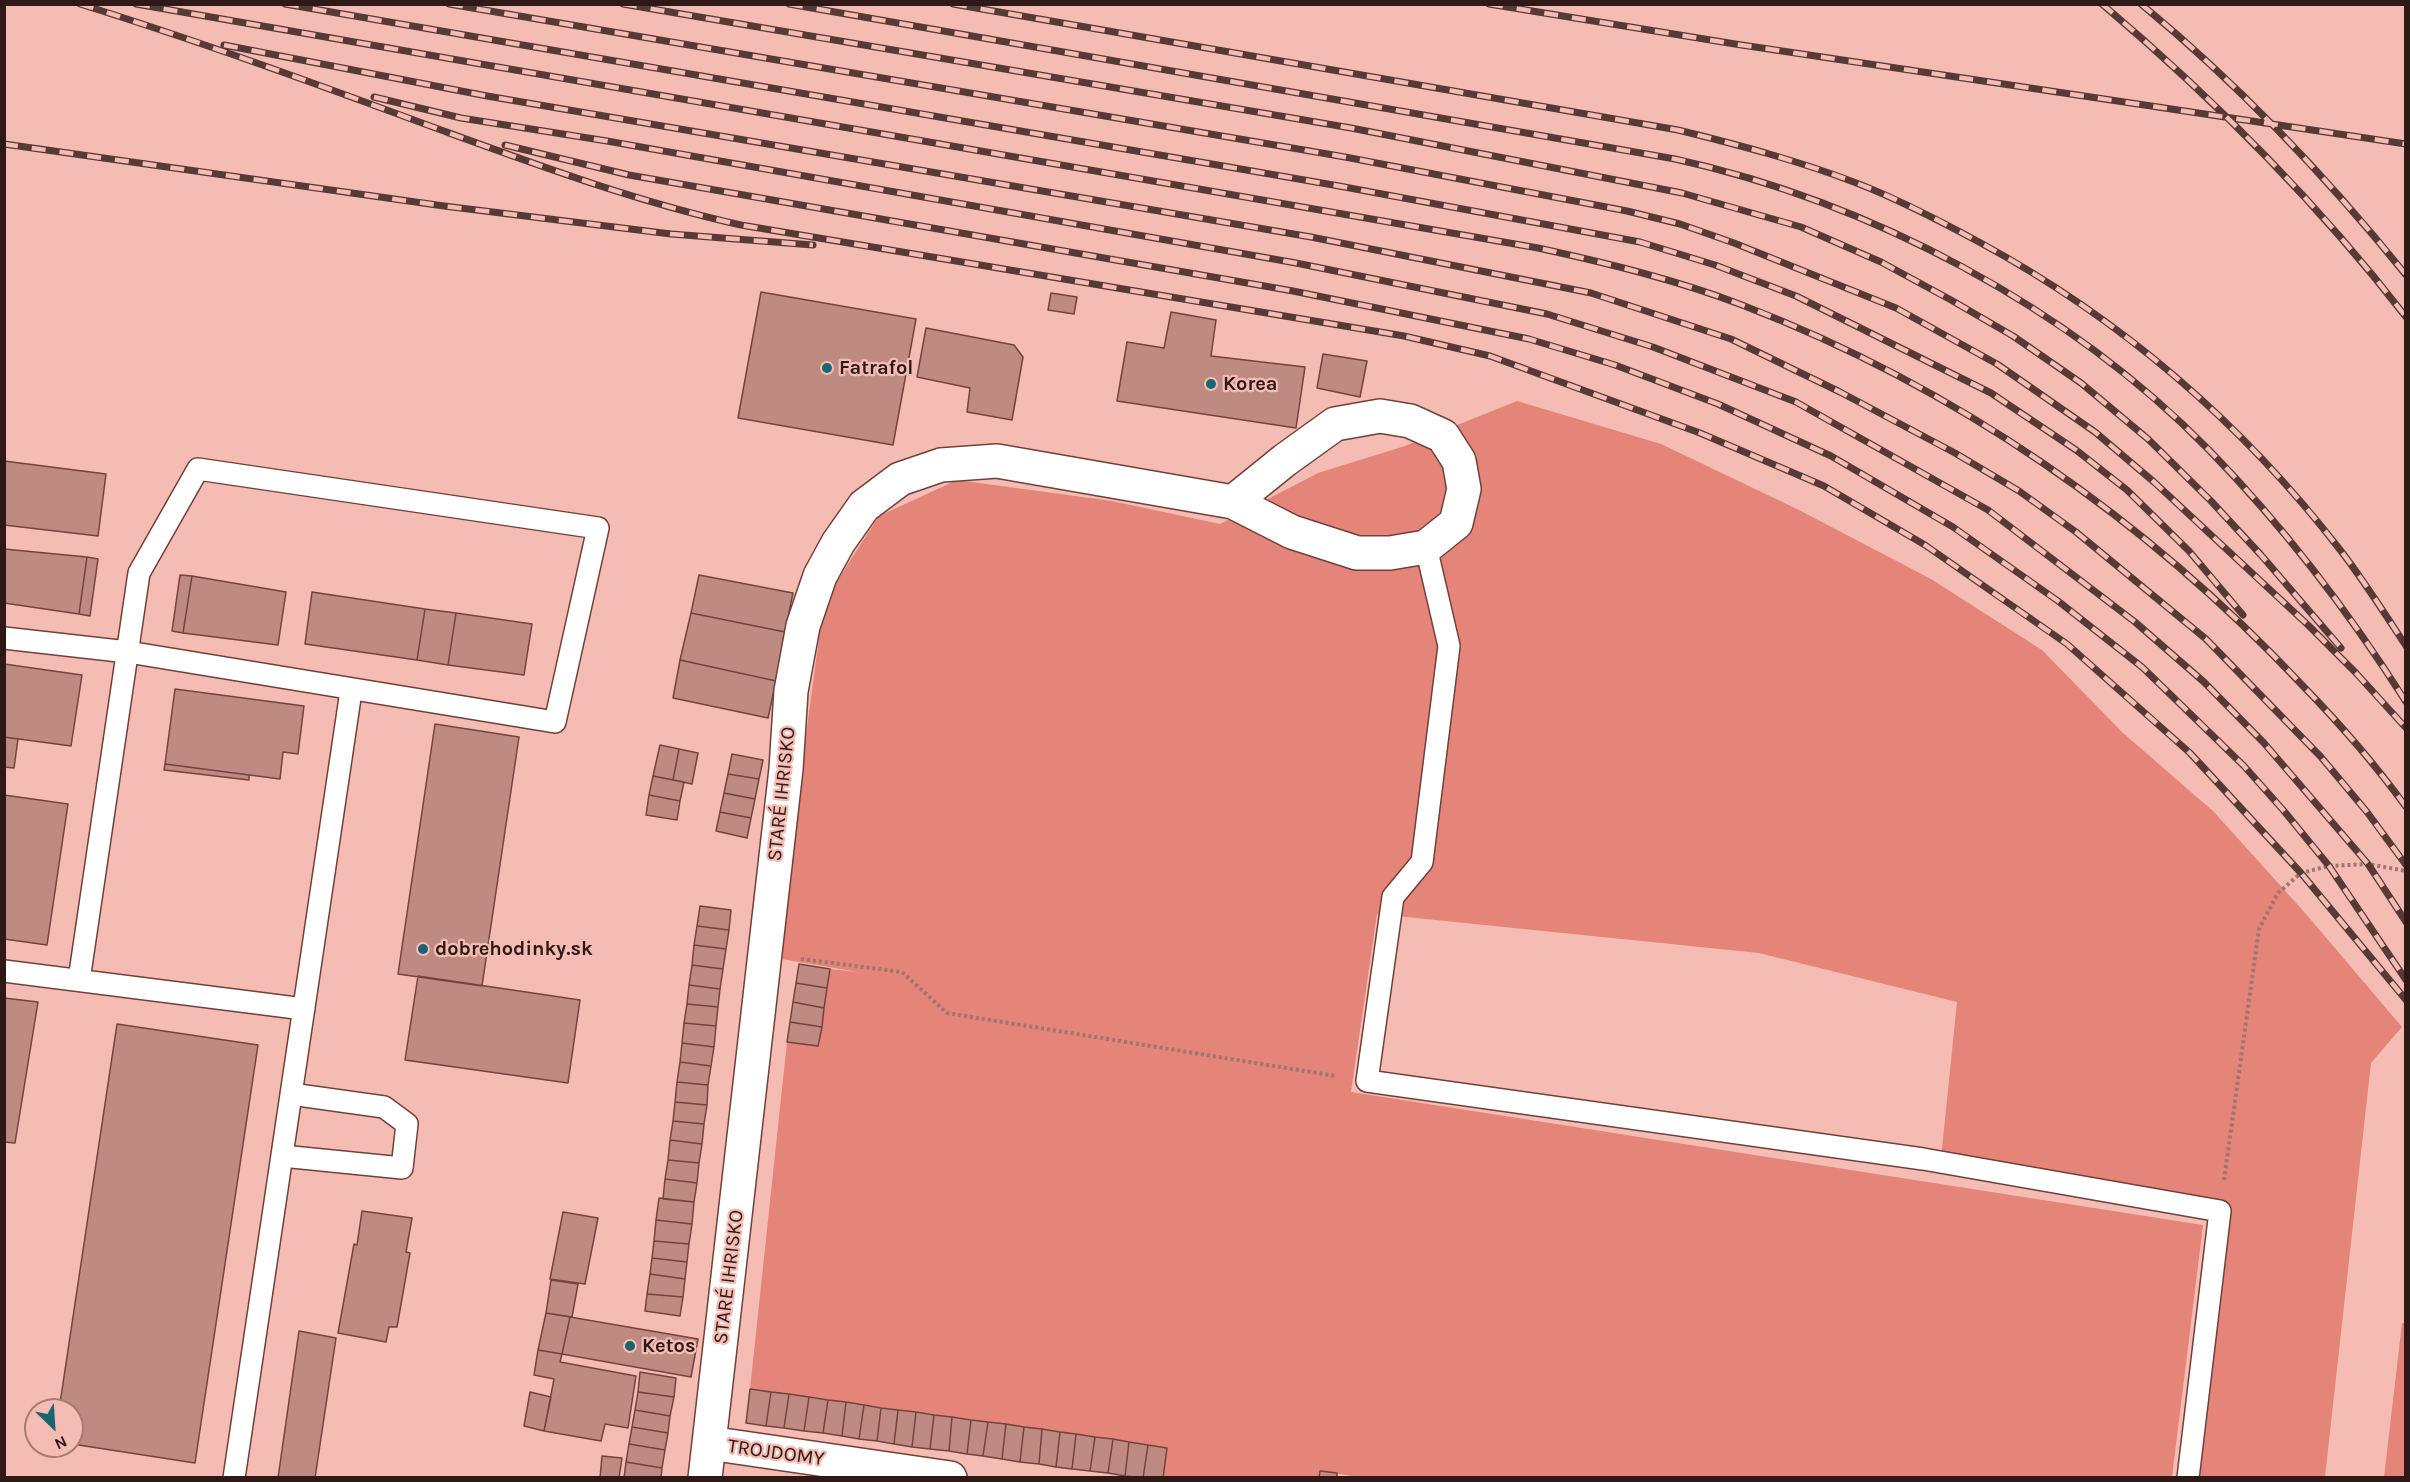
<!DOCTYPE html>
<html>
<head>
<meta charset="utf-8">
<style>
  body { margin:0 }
  #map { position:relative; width:2410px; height:1482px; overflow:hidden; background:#f5bcb3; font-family:Karla,sans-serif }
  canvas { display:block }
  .frame { position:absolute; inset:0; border:6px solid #2e1916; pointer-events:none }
  .north { position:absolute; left:24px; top:1398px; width:60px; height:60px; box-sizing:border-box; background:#f5bcb3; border:2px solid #a57b74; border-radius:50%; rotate:155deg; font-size:16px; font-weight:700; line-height:24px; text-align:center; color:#2e1916 }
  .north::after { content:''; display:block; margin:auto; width:21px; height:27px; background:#19656f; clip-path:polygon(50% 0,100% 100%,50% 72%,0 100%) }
</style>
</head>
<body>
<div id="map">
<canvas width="2410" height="1482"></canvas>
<div class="frame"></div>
<div class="north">N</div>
</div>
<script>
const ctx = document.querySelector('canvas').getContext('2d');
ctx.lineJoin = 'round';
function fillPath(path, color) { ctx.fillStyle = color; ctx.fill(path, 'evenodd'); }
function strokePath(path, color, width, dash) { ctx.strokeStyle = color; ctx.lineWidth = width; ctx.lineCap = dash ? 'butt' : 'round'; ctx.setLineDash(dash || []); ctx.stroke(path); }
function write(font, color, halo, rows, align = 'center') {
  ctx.font = font + ' Karla,sans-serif'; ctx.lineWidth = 4.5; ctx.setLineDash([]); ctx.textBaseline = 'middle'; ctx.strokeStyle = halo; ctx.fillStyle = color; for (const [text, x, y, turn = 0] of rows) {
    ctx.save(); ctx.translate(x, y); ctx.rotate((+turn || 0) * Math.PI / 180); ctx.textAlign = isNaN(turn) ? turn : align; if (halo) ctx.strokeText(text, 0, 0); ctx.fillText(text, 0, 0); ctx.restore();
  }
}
fillPath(new Path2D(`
  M1517,401l144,43 136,65 134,70 111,71 80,82 92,80 92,102 96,113 -31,36 -46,414h-125l25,-268 -285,-41 17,-166 -198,-49 -382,-39 -26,178 852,133 -31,252 -806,1 -46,-7 -1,7 -156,-1 4,-29 -417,-59 37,-347 31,4 12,-77 28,3 -82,-14 48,-357 55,-85 78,-36 155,21 108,23 98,-51 87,-27z
  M2402,1323h4l-1,154h-21z`), '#e58478');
const building = new Path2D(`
  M761,292l155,27 -23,126 -155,-27z
  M1051,293l26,4 -3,17 -26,-4z
  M1171,312l45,8 -5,36 94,11 -9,61 -179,-27 10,-59 37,6z
  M926,328l88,17 9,12 -11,63 -45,-8 3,-24 -53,-11z
  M1323,354l44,7 -7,36 -43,-9z
  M4,461l102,13 -8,62 -94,-11z
  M4,549l83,8 -8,57 -75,-11z
  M87,557l11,2 -8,57 -11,-2z
  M180,575l12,1 -9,57 -11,-2z
  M699,575l94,18 -8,39 -94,-19z
  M192,576l94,16 -8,53 -95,-12z
  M312,592l113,17 -8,51 -112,-16z
  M425,609l31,4 -8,52 -31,-5z
  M456,613l76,11 -8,51 -76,-10z
  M691,613l94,19 -9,49 -96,-21z
  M680,660l96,21 -8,37 -95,-20z
  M4,664l78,11 -11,71 -67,-9z
  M175,689l129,17 -6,48 -15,-2 -3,27 -115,-15z
  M435,724l84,13 -37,249 -84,-12z
  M4,737l14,2 -4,29 -10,-1z
  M660,745l19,4 -6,31 -20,-4z
  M679,749l19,4 -6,31 -19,-4z
  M732,754l31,6 -4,19 -31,-5z
  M165,764l84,11v5l-85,-10z
  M728,774l31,5 -4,20 -31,-6z
  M653,776l31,6 -4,19 -31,-6z
  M724,793l31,6 -4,19 -31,-6z
  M4,795l64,9 -21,141 -43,-6z
  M649,795l31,6 -3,19 -31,-5z
  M720,812l31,6 -4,20 -31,-7z
  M700,906l31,4 -2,20 -32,-4z
  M697,926l32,4 -3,19 -32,-4z
  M694,945l32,4 -3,20 -31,-4z
  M799,964l31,5 -3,19 -31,-5z
  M692,965l31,4 -3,20 -31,-4z
  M418,976l162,24 -12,83 -163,-23z
  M796,983l31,5 -3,20 -31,-6z
  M689,985l31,4 -2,18 -31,-3z
  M4,998l34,4 -23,141 -11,-1z
  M793,1002l31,6 -2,19 -32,-5z
  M687,1004l31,3 -2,19 -32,-3z
  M790,1022l32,5 -4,19 -31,-4z
  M684,1023l32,3 -2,21 -32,-4z
  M117,1024l141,21 -63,418 -123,-19v-34h-13z
  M682,1043l32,4 -3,19 -31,-4z
  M680,1062l31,4 -3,19 -31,-3z
  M677,1082l31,3 -1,20 -32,-3z
  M675,1102l32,3 -3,19 -31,-3z
  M673,1121l31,3 -2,20 -32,-4z
  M670,1140l32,4 -3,19 -31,-3z
  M668,1160l31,3 -2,20 -32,-4z
  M665,1179l32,4 -3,19 -31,-3z
  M659,1198l35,4 -2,22 -36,-4z
  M362,1211l50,7 -6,34 4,1 -13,74h-8l-3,15 -48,-9 16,-89 3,1z
  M563,1212l35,6 -13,66 -35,-5z
  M656,1220l36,4 -3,20 -35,-3z
  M654,1241l35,3 -2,18 -35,-4z
  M652,1258l35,4 -2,17 -35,-5z
  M650,1274l35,5 -2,18 -36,-3z
  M551,1280l27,4 -6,33 -26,-4z
  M647,1294l36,3 -3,19 -35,-5z
  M546,1313l24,4 -8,37 -24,-4z
  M570,1317l128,22 -7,38 -129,-23z
  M299,1331l37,7 -21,140h-37z
  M538,1350l24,4 -2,8 76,14 -8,52 -23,-4 -4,17 -57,-10 10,-52 -20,-4z
  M640,1372l36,6 -2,19 -36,-5z
  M750,1389l21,3 -5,34 -20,-3z
  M530,1392l21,5 -7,34 -20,-5z
  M638,1392l36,5 -4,19 -35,-6z
  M771,1392l18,2 -5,34 -18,-2z
  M789,1394l20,3 -5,34 -20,-3z
  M809,1397l19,3 -5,33 -19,-2z
  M828,1400l18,2 -4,34 -19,-3z
  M846,1402l18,3 -5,34 -17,-3z
  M864,1405l17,3 -4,33 -18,-2z
  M881,1408l17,2 -4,34 -17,-3z
  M635,1410l35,6 -2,17 -36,-6z
  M898,1410l18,2 -4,35 -18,-3z
  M916,1412l18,3 -4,34 -18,-2z
  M934,1415l18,2 -3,34 -19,-2z
  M952,1417l19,3 -4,34 -18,-3z
  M971,1420l17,2 -5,34 -16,-2z
  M988,1422l18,2 -4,35 -19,-3z
  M1006,1424l18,3 -4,35 -18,-3z
  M632,1427l36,6 -3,17 -36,-6z
  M1024,1427l18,2 -3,35 -19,-2z
  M1042,1429l18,3 -4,35 -17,-3z
  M1060,1432l16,2 -4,35 -16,-2z
  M1076,1434l19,3 -5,34 -18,-2z
  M1095,1437l18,2 -5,34 -18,-2z
  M1113,1439l16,3 -4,34 -17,-3z
  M1129,1442l19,3 -5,33 -18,-2z
  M629,1444l36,6 -3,18 -36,-6z
  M1148,1445l19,3 -4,30h-20z
  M602,1456l20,2 -3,20h-19z
  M626,1462l36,6 -1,10h-37z
  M1320,1471l17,2v5h-18z`);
fillPath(building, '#bf8a82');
strokePath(building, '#73433d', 1.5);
const lane = new Path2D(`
  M1426,547l23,99 -27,216 -29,35 -26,184 556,78 297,52 -32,267
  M4,638l124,14 427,70 43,-194 -400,-59 -59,104 -60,407
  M4,971l300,38
  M282,1156l120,12 5,-44 -23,-17 -93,-13
  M234,1478l117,-787`);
const street = new Path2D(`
  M709,1443l241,35
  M705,1478l81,-709 5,-78 12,-65 17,-50 18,-33 26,-37 36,-27 41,-14 56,-4 236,41 59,30 65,21h33l36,-6 30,-24 8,-34 -5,-28 -16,-25 -33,-15 -30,-5 -45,8 -50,36 -52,42`);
strokePath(lane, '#70413b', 24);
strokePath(street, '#70413b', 36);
strokePath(new Path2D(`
  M801,959l101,13 45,41 389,63
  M2224,1180l35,-251 19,-36 23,-20 28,-7 39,-2 38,7`), '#9f766f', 4, [3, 3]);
strokePath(lane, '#fff', 21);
strokePath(street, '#fff', 33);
const rail = new Path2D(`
  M80,4c122,38 242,82 361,126 99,36 197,72 300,95l663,111 86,20 210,77 124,53 101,59 142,99 123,109 111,120 105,127
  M136,4l1402,244c69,15 139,32 204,57 214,82 405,215 561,381 37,38 72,78 103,121
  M285,4l1054,182 301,56 75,23 81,31 195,97 85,57 51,40 62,61 54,64
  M449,4l896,153 282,54 53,13 54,19 162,65 101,56 98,68 59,50 154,143 48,48 50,55
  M623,4l728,124 331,65 119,34 80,35 70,38 62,36 68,47 67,56 63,62 50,54 80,93
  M789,4l886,155c195,43 394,148 534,291 75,77 140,162 197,252
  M953,4l725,126c61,15 122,31 181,54 41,16 81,37 120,58 142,77 263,181 362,309 23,30 44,63 65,95
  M1489,4l246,40 671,100
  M2102,4c111,94 215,198 304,313
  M2141,4c97,80 186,173 265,271
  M224,45l263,51 824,141 280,56 140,46 109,53 115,61 64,38 57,41 130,107 115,118 46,55 39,53
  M374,97l87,21 146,23 689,122 251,51 106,33 143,55 192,108 147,112 69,60 60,61 104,121 38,58
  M4,144l440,62 227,28 142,11
  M505,145l124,30 664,116 236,48 86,26 103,39 113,52 122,71 105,74 84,66 102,99 40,45 45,55 77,114`);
strokePath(rail, '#573a36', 7);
strokePath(rail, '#f5bcb3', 4.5, [14]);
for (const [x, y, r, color] of [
  [827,368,6,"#19656f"],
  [1211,384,6,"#19656f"],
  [423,949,6,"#19656f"],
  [630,1346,6,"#19656f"]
]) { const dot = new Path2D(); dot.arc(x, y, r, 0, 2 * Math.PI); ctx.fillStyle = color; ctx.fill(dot); strokePath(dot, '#f5bcb3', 2); }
write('bold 20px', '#2e1916', '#f5bcb3', [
  ["Fatrafol",839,368],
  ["Korea",1223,384],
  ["dobrehodinky.sk",435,949],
  ["Ketos",642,1346]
], 'left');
write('20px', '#2e1916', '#f5bcb3', [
  ["STARÉ IHRISKO",782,794,-84],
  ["STARÉ IHRISKO",729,1277,-83],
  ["TROJDOMY",776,1453,8]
]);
</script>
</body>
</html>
